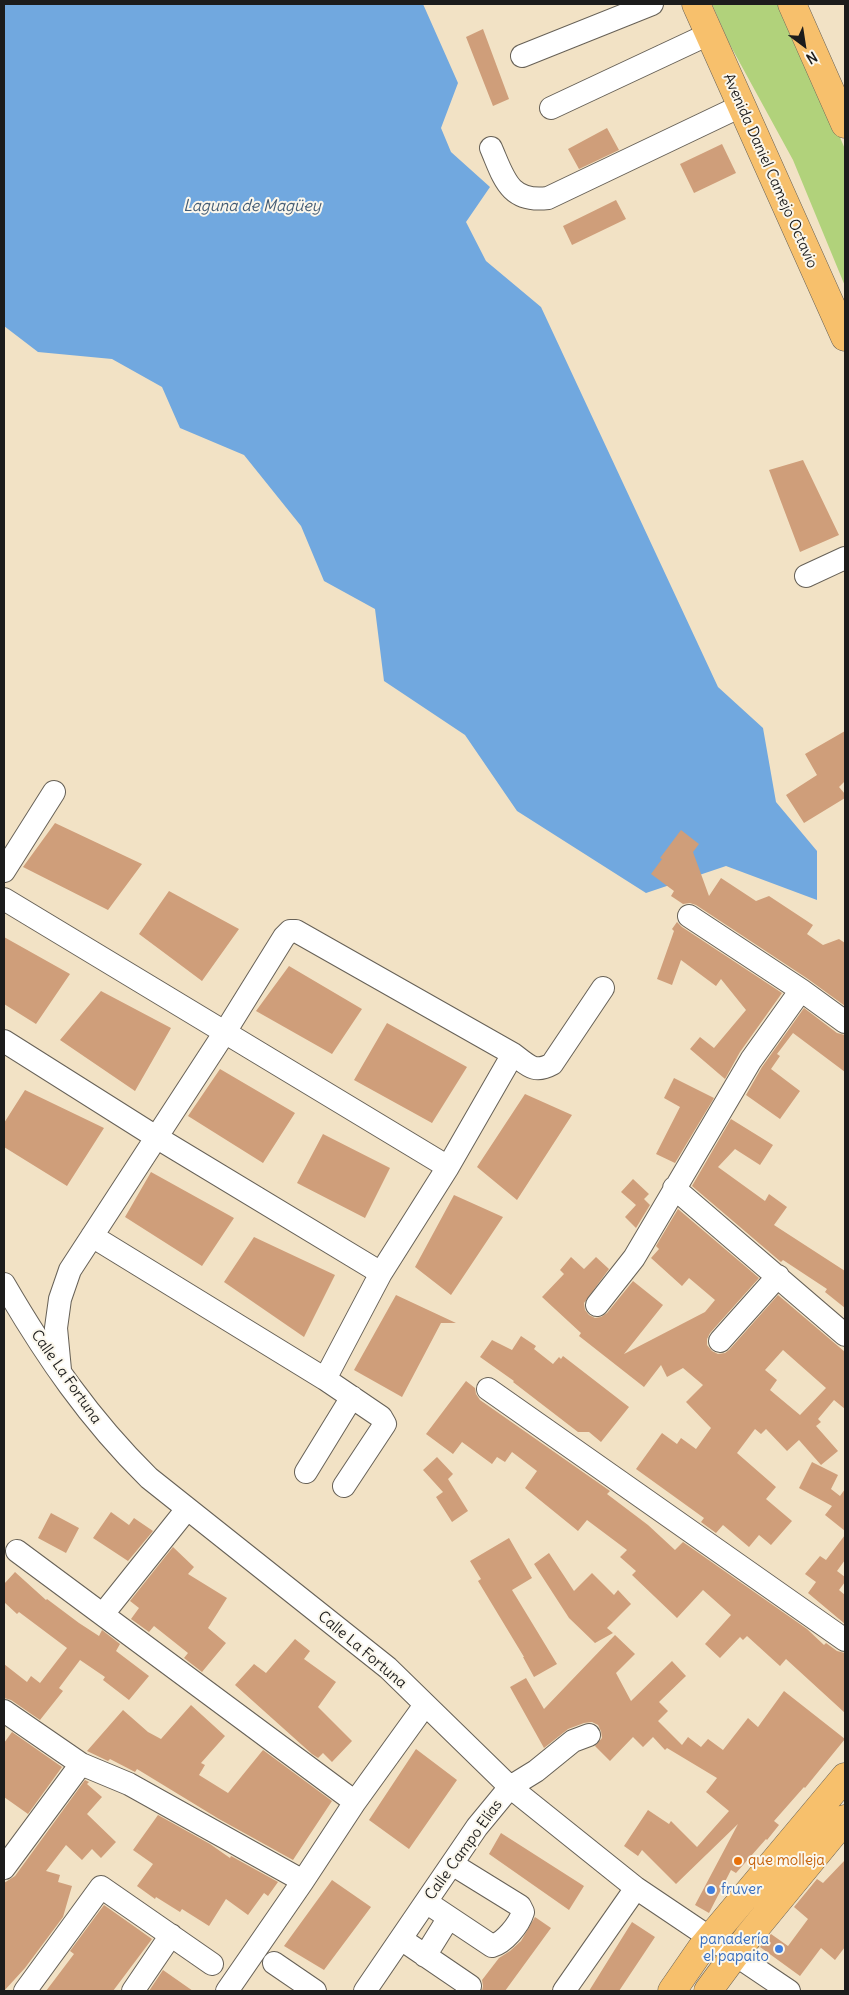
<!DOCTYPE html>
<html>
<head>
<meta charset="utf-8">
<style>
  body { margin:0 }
  #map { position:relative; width:849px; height:1995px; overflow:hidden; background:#f2e2c5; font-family:Delius,sans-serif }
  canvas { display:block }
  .frame { position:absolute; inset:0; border:5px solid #1c1c1c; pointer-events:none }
  .north { position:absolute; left:779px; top:20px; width:50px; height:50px; -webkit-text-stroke:4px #fbf7ec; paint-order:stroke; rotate:149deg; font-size:14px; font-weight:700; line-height:20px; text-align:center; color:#1c1c1c }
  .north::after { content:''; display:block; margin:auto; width:18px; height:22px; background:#1c1c1c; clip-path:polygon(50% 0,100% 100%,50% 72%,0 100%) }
</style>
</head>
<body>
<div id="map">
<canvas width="849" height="1995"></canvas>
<div class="frame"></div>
<div class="north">N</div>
</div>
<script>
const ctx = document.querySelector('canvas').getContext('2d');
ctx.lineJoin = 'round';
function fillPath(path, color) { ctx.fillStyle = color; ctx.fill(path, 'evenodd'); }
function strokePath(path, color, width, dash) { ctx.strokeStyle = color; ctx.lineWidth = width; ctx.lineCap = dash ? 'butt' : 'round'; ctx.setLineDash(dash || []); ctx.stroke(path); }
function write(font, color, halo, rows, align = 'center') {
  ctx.font = font + ' Delius,sans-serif'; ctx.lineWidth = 4; ctx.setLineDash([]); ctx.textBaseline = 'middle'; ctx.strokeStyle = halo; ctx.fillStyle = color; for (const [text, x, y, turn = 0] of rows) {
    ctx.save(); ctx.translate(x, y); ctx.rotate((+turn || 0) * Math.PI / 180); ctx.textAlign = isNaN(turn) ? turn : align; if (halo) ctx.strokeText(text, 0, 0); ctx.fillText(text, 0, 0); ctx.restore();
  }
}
fillPath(new Path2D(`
  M712,4h70l63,145v137l-52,-126 -64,-117z`), '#b1d27b');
fillPath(new Path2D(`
  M4,4h419l35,79 -17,45 10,24 39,35 -24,35 20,39 55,46 177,380 45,41 13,74 41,49v49l-91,-34 -80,27 -129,-82 -52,-76 -81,-54 -9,-72 -51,-28 -23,-55 -57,-71 -64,-27 -18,-41 -50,-28 -74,-7 -34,-26z`), '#71a8df');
fillPath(new Path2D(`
  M483,29l26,70 -16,7 -27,-69z
  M607,128l12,22 -40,19 -11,-20z
  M722,144l14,29 -42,20 -14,-29z
  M616,200l10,19 -54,26 -9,-19z
  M803,460l36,75 -39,17 -31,-82z
  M845,731v50l-6,6 6,7v4l-41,25 -18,-28 31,-20 -12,-21z
  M55,823l87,41 -34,46 -85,-43z
  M681,830l18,14 -6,8 16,44 12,-18 35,23 13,-5 44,29 -6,9 16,11 16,-6 6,4v63l-37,-27 -112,-74 -6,-2 -7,1 -12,-8 3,-5 -23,-17 11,-15 -2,-1z
  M169,891l70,38 -37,52 -63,-47z
  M677,922l5,5 100,66 -42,59 -15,27 -35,-30 10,-12 14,11 32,-38 -25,-31 -5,7 -35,-26 -9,25 -15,-6 17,-48 -2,-2z
  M4,937l66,37 -34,50 -32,-20z
  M289,966l73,43 -30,45 -76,-43z
  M101,991l70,37 -36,63 -75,-51z
  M804,1008l33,25 8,2v37l-52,-39 -16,21 3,2 -9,13 29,22 -20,28 -34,-24 16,-28z
  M387,1023l80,44 -35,56 -78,-43z
  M220,1069l75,44 -32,50 -75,-47z
  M674,1078l40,20 -39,65 -19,-9 24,-47 -16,-9z
  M25,1090l79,38 -37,58 -63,-39v-24z
  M525,1094l47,21 -55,85 -40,-33z
  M731,1119l42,26 -13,20 -25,-16 -17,18 47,34 4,-7 18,13 -13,18 71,46v37l-20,-16 2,-3 -44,-29 -2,2 -89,-76z
  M323,1134l67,34 -25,50 -68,-35z
  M151,1172l83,46 -32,48 -77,-49z
  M633,1179l16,15 -5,5 6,6 -14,23 -11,-11 11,-12 -15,-13z
  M454,1195l49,22 -52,78 -36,-28z
  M678,1209l81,69 -49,55 -3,6v6l5,6 6,3 7,-1 4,-3 49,-55 67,57v57l-11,-9 -16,19 3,3 -5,4 22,25 -17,14 -22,-25 -12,11 -21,-22 -5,5 -6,-5 -18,24 39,34 -10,12 26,22 -21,24 -12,-10 -10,12 -26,-22 -7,8 -15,-11 3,-4 -68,-49 26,-36 15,11 4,-6 15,11 15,-21 -25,-26 17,-17 -20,-17 -16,9 -6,-12 -17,22 -65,-51 2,-3 -39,-36 22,-23 -4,-4 11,-13 13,12 12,-12 13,12 -25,34 1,7 4,5 6,3 6,-1 6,-4 26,-32 30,24 -39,49 81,-42 10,-12 -26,-22 -7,8 -31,-28 8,-9 -3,-3zM783,1350l43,38 -26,27 -30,-25 7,-10 -12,-10z
  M254,1237l81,38 -31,62 -80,-55z
  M396,1295l60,28h-15l-39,74 -48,-27z
  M521,1336l15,10 -2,3 19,15 6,-7 2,2 2,-3 66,51 -28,35 -12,-10h-11l-65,-50 1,-1 -34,-24 12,-17 20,10z
  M466,1381l9,7 1,6 4,6 130,91 -3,3 41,31 27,25 8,-8 124,87 17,16 2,-2 11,8 8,2v60l-59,-54 -6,7 -33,-30 -4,4 -3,-3 -20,21 -15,-14 26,-29 -28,-25 -26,28 -45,-43 4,-4 -16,-14 7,-7 -40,-30 -9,11 -53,-43 12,-17 -25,-19 -7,10 -8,-5 -5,7 -30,-22 -9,12 -27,-20z
  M437,1457l16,17 -5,5 20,32 -16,11 -16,-25 7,-5 -20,-22z
  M812,1462l26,13 -7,14 9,7 5,-7v42l-20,-16 7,-9 -33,-18z
  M111,1512l18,13 5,-7 19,13 -25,30 -35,-23z
  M51,1513l28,15 -13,25 -28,-15z
  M845,1535v25l-8,11 8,6v5l-6,8 6,5v29l-37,-31 8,-11 -11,-8 15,-18 6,4z
  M509,1538l23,40 -20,12 45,74 -23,13 -11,-20h1l-46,-76 3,-2 -11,-18z
  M173,1547l21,20 -6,7 39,24 -19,30 18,15 -24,29 -18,-14 4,-5 -34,-27 -5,6 -18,-13 8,-11 -9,-7z
  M549,1553l25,38 18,-18 22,22 4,-5 13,14 -24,24 6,5 -18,10 -26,-25 -35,-54z
  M15,1572l31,28 1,-1 32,24 20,13 3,-6 18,14 -4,7 33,25 -20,24 -26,-20 2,-3 -25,-17 -21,28 4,3 -23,29 -29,-20 -7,-2v-34l23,18 4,-6 9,7 27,-35 -48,-36 -2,2 -13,-12v-18z
  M615,1635l20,19 -19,19 15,28 41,-40 14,15 -27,26 9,9 -10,10 24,24 6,-8 13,10 7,-8 15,11 25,-32 10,9 26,-36 61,48 -40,49 -1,-1 -30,34 5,4 -12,15 -1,-1 -30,34 -5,-3 -22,43 -14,-8 43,-81 -62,60 -34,-34 -4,6 -14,-10 24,-36 21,14 2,-3 26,26 32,-36 -23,-19 11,-14 -50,-30 -2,2 -12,-13 -10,10 -10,-10 -23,24 -15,-15 7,-8 -1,-7 -3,-6 -6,-3 -8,1 -16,6 -24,19 -34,-61 16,-9 18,31z
  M295,1639l15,12 -6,8 32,23 -18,25 34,34 -20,21 -9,-9 -5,5 -6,-4 -77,-69 19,-21 12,9z
  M191,1705l34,31 -24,27 4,2 -6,10 29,18 35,-43 69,51 -39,59 -74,-41 -82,-50 -2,3 -25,-13 -2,2 -21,-10 36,-41 25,22 13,7z
  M12,1732l50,35 -34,47 -24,-17v-54z
  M416,1749l41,31 -48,69 -40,-29z
  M85,1780l4,2 -2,2 15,13 -15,17 29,28 -15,16 -9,-9 -10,11 -16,-15 -20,26 14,4 -2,7 14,4 -9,31 -38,51 -21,23v-108l11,-7z
  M158,1815l52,29 20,14 1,-2 47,26 -10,14 -4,-3 -16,22 -22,-16 -17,27 -27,-17 -2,3 -24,-15 -1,2 -18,-13 16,-22 -20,-14z
  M501,1833l83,53 -15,24 -80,-56z
  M845,1860v87l-10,13 -14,-12 -21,28 -40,-29 11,-13 17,12 20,-27 -14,-12 23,-28 6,4z
  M332,1880l39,27 -47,63 -40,-24z
  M104,1905l48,34 -39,52h-67l28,-37 -4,-3z
  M535,1917l16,11 -46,63h-23l1,-5 -1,-6 17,-22 11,-7 11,-10z
  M632,1922l23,15 -36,54h-30z
  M163,1970l30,21h-44z`), '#cf9e7a');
const minor = new Path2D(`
  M522,56l130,-52
  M551,108l158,-74
  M491,148c13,30 18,55 57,50l193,-92
  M806,576l39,-18
  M4,871l50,-79
  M4,899l444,268
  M689,916l112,74 44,32
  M4,1041l152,96 225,136
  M674,1188l171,147
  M92,1236l233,143 56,38 4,7 -41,62
  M4,1284c42,72 85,135 145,194l239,190 122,119 126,101 153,103
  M597,1305l37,-47 117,-198 50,-70
  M720,1341l58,-65
  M60,1370l-4,-42 4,-29 10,-29 155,-238 59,-95 6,-6h6l217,123c15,11 21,20 39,10l51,-76
  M325,1379l56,-106 67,-106 65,-113
  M488,1389l357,251
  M306,1472l46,-75
  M17,1551l338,251
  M103,1614l84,-105
  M4,1711l77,53 48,20 174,97
  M4,1868l77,-104
  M426,1902l66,44c12,-3 27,-21 31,-34l-3,-6 -68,-42
  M401,1939l69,47
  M425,1956l23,-37
  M274,1963l41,28
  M25,1991l76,-104 111,77
  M133,1991l38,-56
  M227,1991l76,-110 52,-79 70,-97
  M365,1991l112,-164 33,-40 26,-16 37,-30 16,-6
  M564,1991l72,-103`);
const major = new Path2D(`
  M696,4l149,333
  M792,4l53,120
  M672,1991l29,-42 144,-172
  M708,1991l40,-54 97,-118`);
strokePath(minor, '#676157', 24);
strokePath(major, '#676157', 29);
strokePath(minor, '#fff', 22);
strokePath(major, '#f7c06c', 28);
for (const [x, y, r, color] of [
  [738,1861,5,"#e8710a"],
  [711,1890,5,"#3f7fe0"],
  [779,1949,5,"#3f7fe0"]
]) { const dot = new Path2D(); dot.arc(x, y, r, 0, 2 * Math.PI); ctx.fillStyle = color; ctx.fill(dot); strokePath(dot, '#fbf7ec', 2); }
write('15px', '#1c1c1c', '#fbf7ec', [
  ["Avenida Daniel Camejo Octavio",770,171,66],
  ["Calle La Fortuna",66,1377,55],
  ["Calle La Fortuna",362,1650,40],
  ["Calle Campo Elías",464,1850,-54]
]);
write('15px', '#c56008', '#fbf7ec', [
  ["que molleja",748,1861]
], 'left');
write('15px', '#366cbe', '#fbf7ec', [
  ["fruver",721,1890],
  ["panadería",769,1940,"right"],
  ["el papaito",769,1957,"right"]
], 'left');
write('italic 16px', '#425b74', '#fbf7ec', [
  ["Laguna de Magüey",252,206]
]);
</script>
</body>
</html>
